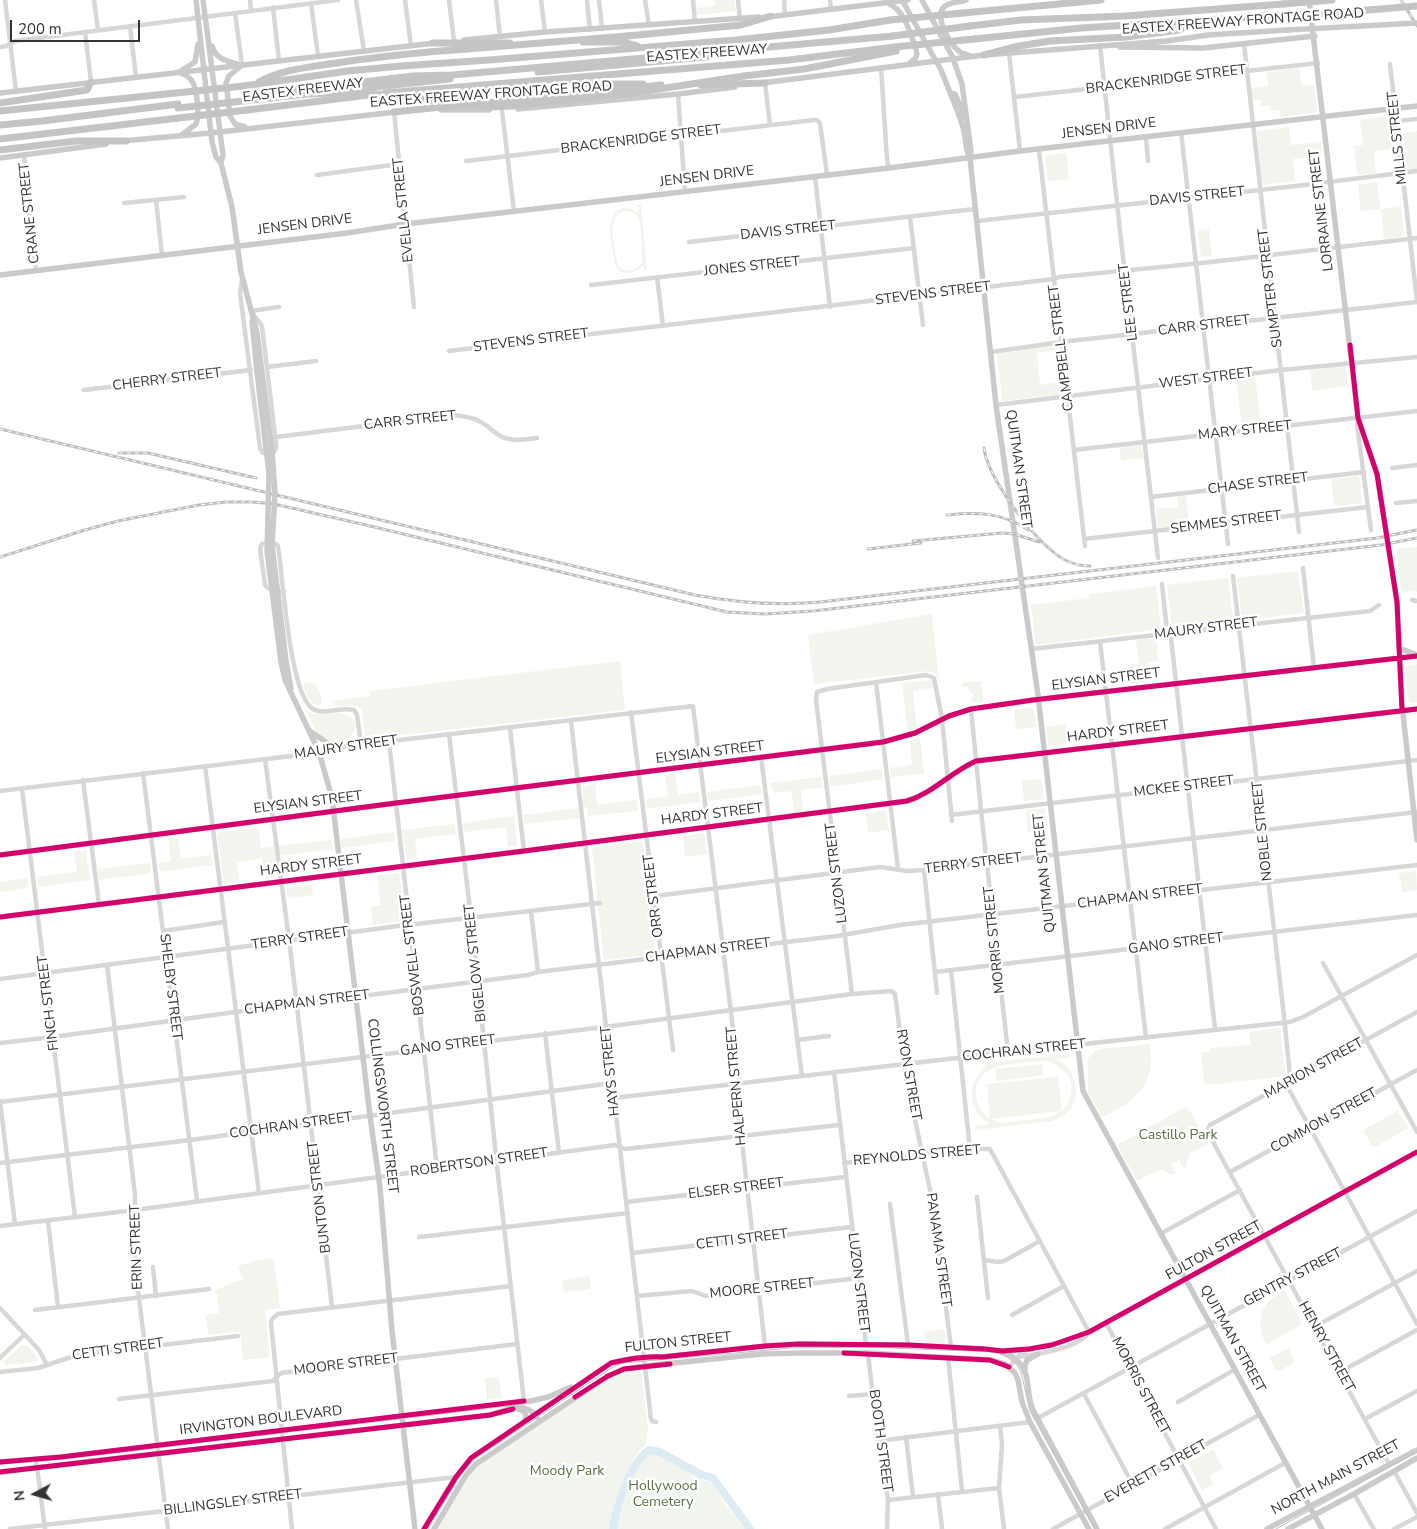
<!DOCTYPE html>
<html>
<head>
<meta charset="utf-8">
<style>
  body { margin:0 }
  #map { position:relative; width:1417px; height:1529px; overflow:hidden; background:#fff; font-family:"Nunito Sans",sans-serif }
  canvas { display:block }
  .north { position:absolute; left:10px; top:1469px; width:50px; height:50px; -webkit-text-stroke:4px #fff; paint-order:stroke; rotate:264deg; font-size:14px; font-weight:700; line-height:20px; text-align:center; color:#333 }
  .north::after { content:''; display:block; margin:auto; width:18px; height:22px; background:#333; clip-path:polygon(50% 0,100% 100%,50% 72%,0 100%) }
  .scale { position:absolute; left:10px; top:20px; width:130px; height:22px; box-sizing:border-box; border:2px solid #333; border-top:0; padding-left:6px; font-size:15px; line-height:18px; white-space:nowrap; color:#333; -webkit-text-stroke:4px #fff; paint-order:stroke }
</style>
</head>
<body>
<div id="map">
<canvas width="1417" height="1529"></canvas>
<div class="north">N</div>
<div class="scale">200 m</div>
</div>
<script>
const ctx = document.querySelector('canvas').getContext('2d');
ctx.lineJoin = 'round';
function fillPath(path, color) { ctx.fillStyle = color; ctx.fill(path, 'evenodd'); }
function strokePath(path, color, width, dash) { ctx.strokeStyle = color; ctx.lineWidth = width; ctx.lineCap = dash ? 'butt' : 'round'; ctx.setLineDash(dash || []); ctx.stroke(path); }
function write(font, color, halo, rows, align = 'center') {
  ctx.font = font + ' "Nunito Sans",sans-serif'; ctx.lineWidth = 5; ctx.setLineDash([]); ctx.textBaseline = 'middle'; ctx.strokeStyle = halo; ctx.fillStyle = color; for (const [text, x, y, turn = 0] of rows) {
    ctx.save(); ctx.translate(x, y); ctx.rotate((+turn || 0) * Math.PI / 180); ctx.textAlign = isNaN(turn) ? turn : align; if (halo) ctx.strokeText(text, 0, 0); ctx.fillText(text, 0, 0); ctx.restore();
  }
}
fillPath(new Path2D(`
  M714,0h20l2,11 -39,4 -1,-7 19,-2z
  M1299,68l3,18 12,-1 3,27 -37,5 -1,-7h-8l-1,-5 -10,1v-6h-7l-2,-12 17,-2 -1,-14z
  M1389,116l4,33 -19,2 2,22 -19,2 -3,-29 9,-1 -3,-25z
  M1289,127l2,18 30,-3 1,14 -29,3 2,22 -33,4 -5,-54z
  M1417,131v39l-10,1 -4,-38z
  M1066,153l3,26 -21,2 -3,-26z
  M1377,182l4,27 20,-3 3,30 -20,3 -3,-30 -20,2 -3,-26z
  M638,205h3l6,65h-3v-5c-8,9 -25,13 -29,-1 -2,-14 -12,-49 5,-55 7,-3 13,0 18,4zM628,211c4,1 8,3 10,6 3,5 6,42 3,47 -3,5 -8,6 -13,6 -5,0 -7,-1 -10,-4 -3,-17 -15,-55 10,-55z
  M1209,229l3,27 -11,1 -3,-26z
  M1054,345l4,2 1,3 -22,3 3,32 22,-3 1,11 -1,1 -60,7 -5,-47z
  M1344,366l2,1 2,19 -36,5 -2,-21z
  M1255,376l6,51 -19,2 -6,-51z
  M1141,445l3,13 -23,2 -2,-13z
  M1359,476l3,27 -28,3 -3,-27z
  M1177,495h9l3,31 -27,2 -4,-2 -2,-17 22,-2z
  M1417,547v45l-5,-1 -10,1 -6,-43z
  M1298,571l6,42 -62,7 -5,-42z
  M1228,578l5,43 -61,7 -5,-43z
  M1156,586l5,43 -125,16 -5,-40 58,-7v-4z
  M932,614l7,66 -4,-7 -6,-2 -115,13 -6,-49z
  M1156,638l2,23 -10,1 2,20 -19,2 -3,-19 11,-2 -3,-23z
  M620,661l5,49 -259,29 -4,-29 -5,-4h-21l-5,-5 40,-5 -1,-5z
  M1417,664v38l-5,1 -4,-3 -3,-34z
  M929,680l3,1 2,7 -21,3 4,38 -9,4 -6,-50z
  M981,681l2,21 -12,1v-4l3,-4 -5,-4 -1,-4h-6v-4z
  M305,682l11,3 6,14 -2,6c-11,0 -14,-11 -17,-19z
  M1031,708l3,2 2,17 -20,2 -2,-19z
  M307,711c12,9 29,-3 42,5 21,13 -13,42 -32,16 -5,-6 -6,-14 -10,-21z
  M1065,724l3,19 -20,3 -2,-19z
  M920,737l4,37 -33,3 -1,-9 22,-3 -2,-24z
  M882,769l1,10 -53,8 -1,-11z
  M675,774l3,21 21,-3 1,10 -53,7 -1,-10 22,-3 -3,-21z
  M821,777l2,10 -22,3 2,21 -9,1 -3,-21 -17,2 -4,-10z
  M1041,779l3,20 -20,2 -2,-20z
  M595,784l2,21 40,-5 1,11 -50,5 -1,-9h-4v-19l2,-2z
  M760,785l2,9 -54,7 -1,-9z
  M578,808l1,10 -53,6 -2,-1v-8z
  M1045,808l2,22 -19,2 -2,-22z
  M886,811l3,19 -21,3 -2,-20z
  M514,816l3,30 -9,1 -2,-20 -42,5 -1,-9z
  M455,824l1,10 -41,5 2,19 -10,2 -5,-30z
  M258,827l3,21 13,-1 3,24 -4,7 -8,1 -3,-21 -25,4 3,20 -16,2 -7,-51z
  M394,832l1,9 -54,7v-9z
  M704,833l3,21 -22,3 -2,-21z
  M178,837l3,22 30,-4 1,10 -52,7 -1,-9 12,-2 -3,-22z
  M331,840l2,9 -54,7 -2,-10z
  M643,841l13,113 -52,6 -12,-112z
  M86,850l4,30 -52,7 -1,-10 40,-5 -3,-21z
  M150,863l1,10 -52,7 -1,-11z
  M1416,871l1,19 -15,2 -3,-19z
  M399,873l7,47 -33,5 -2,-18 10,-2 -4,-30z
  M27,878l1,10 -28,4v-10z
  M312,885l1,10 -25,3 -1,-10z
  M1280,1028l6,48 -79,9 -1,-3 -2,1 -3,-30 8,-1 2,-4 40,-3 -2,-13z
  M1150,1044c6,40 -14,58 -48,73l-14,-25v-33l5,-7 8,-3z
  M1070,1054l1,3 -15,2c17,7 26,31 16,48 -5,7 -12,11 -20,14l-77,9v-4l15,-2c-22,-13 -24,-40 -5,-57v-4zM1047,1061c25,8 33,29 15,50l-4,-34 -71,7 3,35c-9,-6 -14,-14 -14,-26 0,-33 48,-30 71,-32zM1061,1111l-10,6 -50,6 -10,-4z
  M1042,1064l1,11 -46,6 -2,-12z
  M1187,1106l21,38 -19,10 -4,16 -6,-10 -8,4 6,10h-7l-9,-5 -24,12 -20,-36z
  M1398,1111l10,17 -35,20 -10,-18z
  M274,1258l6,50 -15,2 5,47 -27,3 -3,-29 -32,4 -2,-20 13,-2 -2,-19 -3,-3 20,-9 9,-2 -5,-13 5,-3 9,-1v-2z
  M589,1276l2,13 -27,3 -2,-12z
  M1285,1290l17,34 -36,21c-11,-26 -6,-42 19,-55z
  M944,1329l2,12 -3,3 -17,-1 -2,-11z
  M22,1345l7,2 8,10v5l-32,3 -1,-4z
  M1288,1348l7,14 -18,10 -7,-14z
  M635,1370l5,2 2,4 6,52 -2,17c-10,4 -26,41 -29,52 -3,10 -4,22 -6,32h-177l38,-58 25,-21 107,-70 22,-9z
  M499,1377l3,21 -15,2 -2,-22z
  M1213,1449l10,19 -14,8 5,8 -12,6 -14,-27z
  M650,1452l17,5 10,6 17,13 19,8 14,23 19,22h-130c8,-27 15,-56 34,-77z`), '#f1f5ed');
strokePath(new Path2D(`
  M613,1529c4,-24 16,-64 36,-79l11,2 42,23 11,3 37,51`), '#ddebf3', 8);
strokePath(new Path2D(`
  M5,0l11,91
  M94,0l4,30
  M250,0l1,10
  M356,0l8,51
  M405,0l6,46
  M449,0l5,41
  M496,0l4,37
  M541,0l4,32
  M587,0l3,30
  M599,0l3,29
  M645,0l4,25
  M693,0l2,22
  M738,0l2,19
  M784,0l1,15
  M830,0l1,9
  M311,3l7,53
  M273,7l6,54
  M235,13l7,52
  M130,26l6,51
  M85,32l6,50
  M1244,44l55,488
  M1100,45l21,195 37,318
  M0,47l6,-1 9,-5 323,-41
  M1009,53l11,98
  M1390,64l27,237
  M881,67l6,92 2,9
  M765,83l5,42
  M678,94l7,98
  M1015,97l303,-34
  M502,110l12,102
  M394,112l20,195
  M1397,121l20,-2
  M1181,132l47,412
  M1146,137l2,24
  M1039,150l46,396
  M24,155l12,116
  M466,161l348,-41h3l3,3 7,52
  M317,175l82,-11
  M815,177l15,130
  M156,200l6,55
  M124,203l60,-6
  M910,217l13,108
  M977,221l319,-35 121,-15
  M689,242l286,-33
  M657,277l6,49
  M242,280l-2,13 20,155 3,5 11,-1 2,-3v-5l-14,-118 -11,-15 28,-4
  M591,285l323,-37
  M449,351l605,-72 5,-2 143,-14 215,-25
  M991,352l70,-10 356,-40
  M267,367l49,-6
  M84,390l167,-20
  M996,405l285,-35 136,-13
  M1358,418l-1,6 14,106
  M276,437l176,-22c9,1 18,1 27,6 11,5 17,16 30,18 10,2 19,0 28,-1
  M1074,450l343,-39
  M1392,468l25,-3
  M1151,497l213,-25
  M1396,503l21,-2
  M1084,539l284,-32
  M1303,568l11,100
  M1233,576l51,440 6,60 -4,8 131,240
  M1162,584l5,47 4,7 44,391
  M284,591c-6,1 -15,0 -19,-6l-5,-36 2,-5 11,-2 5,4c5,30 11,148 35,163 12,7 28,-3 41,1l3,5 4,29
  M1412,600l5,1
  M1100,641l46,397
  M1031,649l339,-38 9,-6
  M876,682l22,187
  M971,709l10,102 27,241
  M631,712l42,338
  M571,721l80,698 1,2 4,1
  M510,728l14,123
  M449,734l23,192 25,240 27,235
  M389,741l48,427
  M761,757l41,319
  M265,759l25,188 42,360
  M205,766l54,427
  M143,773l54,428
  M83,780l16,124
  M22,789l53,428
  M0,791l308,-37 31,-7 354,-41 46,371 -3,12 29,257
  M951,815l466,-55
  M924,870l13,123
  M648,897l232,-30 27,4 17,-1 493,-58
  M531,911l7,61
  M163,931l61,-9
  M1323,963l94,169
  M107,965l28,229 -1,51 5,53 29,231
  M951,970l19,179
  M935,972l482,-57
  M0,979l398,-53 202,-23
  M852,994l-36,-294 1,-8 10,-3 99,-14 8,3 8,41 10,102
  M545,1033l14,120
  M797,1040l32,-4
  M0,1043l53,-6 182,-25 293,-37 10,-3 299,-36 63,-11 517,-60
  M834,1072l32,272
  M614,1098l394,-46 282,-30 13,-5 114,-62
  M0,1101l15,123
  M0,1102l612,-76 240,-32 40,-3 3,3 11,84 26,121 19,148
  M0,1163l190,-23 422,-57
  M844,1163l126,-14h20l99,183
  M1230,1172l187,-102
  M977,1197l11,101
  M626,1202l219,-25
  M890,1204l18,141
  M48,1221l10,86
  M0,1226l135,-16 480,-65 10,4 214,-24
  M1160,1234l80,-44
  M419,1237l209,-24
  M632,1253l219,-26
  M984,1260l14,2 6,-1 36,-20
  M153,1267l3,29
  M637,1296l55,-5 14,5 152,-18
  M0,1308l39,42 8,15
  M35,1310l174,-21
  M1012,1315l52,-29
  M1106,1323l110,206
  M1314,1327l103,-56
  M868,1353l10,88 10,59 -1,29
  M948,1357l14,134
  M1018,1357c19,-3 60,-8 71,-25
  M0,1358l24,-23
  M1009,1367l11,-13 9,-5 31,-7 29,-10 328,-180
  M0,1372l38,-4 39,-13 161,-19
  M1340,1372l77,-42
  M1084,1394l49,91
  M849,1396l23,-2
  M119,1399l154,-18 8,-8 236,-29
  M1178,1402l56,-32
  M1038,1418l379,-207
  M1365,1419l52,-28
  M1000,1426l2,19 -3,43 5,41
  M906,1437l7,60
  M878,1441l152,-19
  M36,1459l9,70
  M1389,1464l-182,-333 3,-6 207,-113
  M1394,1471l23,42
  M938,1494l4,35
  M1354,1494l20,35
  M888,1500l111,-12
  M10,1529l446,-52
  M292,1529l-21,-206 1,-4 6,-5 233,-28
  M1053,1529l206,-114
  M1165,1529l120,-66
  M1394,1529l23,-12`), '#d7d7d7', 4.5);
strokePath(new Path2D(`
  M196,0l16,142 4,15 5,6 11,44 9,65 16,61 15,118
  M203,0l20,155 -2,8
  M902,0l39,70 18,45 5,16 3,20 3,7 26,247 42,290 45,396 239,438
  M922,0l31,58 9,26 9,67 -1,7
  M966,0c-7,3 -16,1 -22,7 -10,10 6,38 16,45 3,2 8,3 11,4
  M1309,0l49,418 19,56 20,128 5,103 15,135
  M888,3c18,9 21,28 28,46l1,5 -2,5 -5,4
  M768,17l140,-17
  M464,40l81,-8 214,-15
  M212,46c3,12 14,15 25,18
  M1120,47l83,1 112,-12
  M242,65l-13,11 -3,7 4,33 5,8 10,3
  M182,70l13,-8 3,-18
  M178,72c6,2 11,4 14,9 5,8 8,34 4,43l-14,11
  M762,83l222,-28 183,-14 41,-6 79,-5
  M0,93l435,-50
  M950,93l5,1 10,23
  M518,109l160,-15 57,-7
  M441,110h48
  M122,141l89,-8 185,-21
  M0,158l106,-14
  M0,275l347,-42 58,-9 484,-56 131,-17 397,-45
  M252,321l5,51
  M1399,648l18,7
  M286,661l5,28
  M281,662l4,18 34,72 13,46 38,318 10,71 12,144 23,198
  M310,731l17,12 12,4
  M0,855l396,-52 487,-61 32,-9 34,-17 22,-7 62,-9 384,-44
  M0,917l524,-66 383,-50c26,-8 44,-29 69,-40l441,-52
  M1002,1351l27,-2
  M1025,1372v-6l2,-6 11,-6
  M518,1409c8,2 10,7 5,14
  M0,1462l61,-5 470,-56 17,-4 23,-10
  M0,1472l490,-57c17,-5 35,-15 47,2
  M424,1529l32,-52 15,-19 140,-95c17,-4 33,-7 51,-6l103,-11 34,-2 109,1 77,4c17,1 35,7 41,26 3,11 2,24 7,35l64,119
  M434,1529l32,-54 10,-11 132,-88 16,-7 21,-3 117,-12 34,-1h72l122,7 15,4 10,9 3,7 4,22 8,20 59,107
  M1267,1529l150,-79
  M1288,1529l66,-35 63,-36`), '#cacaca', 5.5);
strokePath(new Path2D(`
  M963,13l138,-13
  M970,26l51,-6 104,-4 158,-12
  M627,36l114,-11 30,-9
  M974,39l107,-11 203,-13
  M583,42h39l15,4
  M433,43h77
  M984,55l35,-9 31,-5 76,-4 53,-7 14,-9
  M538,72l168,-15
  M744,76l60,-7 92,-18
  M562,79l17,5h64
  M259,82c21,-12 46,-14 70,-18 46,-7 92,-12 138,-15
  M701,85l64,-2
  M244,86l104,-15 53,-5 88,-6 247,-20 93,-10 61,-10
  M346,90l104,-11
  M385,93l404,-33 106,-13
  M245,96l168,-20 39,-1 441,-39
  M0,103l87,-13 4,-8
  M476,104l98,-10
  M247,110l122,-15
  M0,111l176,-18
  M394,112l66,-7
  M0,125l42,-4 136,-17
  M0,139l179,-21
  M0,150l76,-9h50`), '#c4c4c4', 7);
strokePath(new Path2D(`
  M428,1529l32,-53 13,-16 140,-93 10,-4 168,-15 77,-1 126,5c12,3 21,9 27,20l9,39 65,118
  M1276,1529l141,-77`), '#bebebe', 1);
const rail = new Path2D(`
  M1401,0l16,26
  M0,429l695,166c43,8 82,11 125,7l557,-64 40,-8
  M984,448c3,28 45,84 67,102 11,10 24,16 39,16
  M119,453h29l108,25
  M947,515c29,-3 56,-3 81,15
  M913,541l89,-8 12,1 25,8
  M868,549l53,-6
  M0,557l85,-27 33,-9 81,-16 27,-3h27l21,2 92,21 361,87 38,2 48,-3 568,-66 36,-7`);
strokePath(rail, '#bebebe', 3);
strokePath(rail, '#fff', 1, [4]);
strokePath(new Path2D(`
  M1287,30l130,-7
  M257,372l12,101 -2,78 14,111
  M272,451l3,42 -3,53 14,115`), '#cacaca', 5.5);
strokePath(new Path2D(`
  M1283,4l49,-4
  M1284,15l48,-2 85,-7
  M890,20l73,-7
  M893,36l77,-10
  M895,47l79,-8
  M467,49l160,-13
  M176,93l68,-7
  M574,94l87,-9
  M178,108l130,-14 52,-2 130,15 22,-1 127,-14 105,-16
  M179,118l68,-8`), '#c4c4c4', 7);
strokePath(new Path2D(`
  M1350,345l8,73 19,56 20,128 5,108
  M0,855l396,-52 487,-61 32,-9 34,-17 22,-7 62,-9 384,-44
  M0,917l524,-66 383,-50c26,-8 44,-29 69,-40l441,-52
  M844,1353l146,7 19,7
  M575,1397l33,-21 16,-7 46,-5
  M0,1462l61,-5 463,-56
  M0,1472l490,-57 23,-6
  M424,1529l32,-52 15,-19 140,-95c17,-4 33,-7 51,-6l103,-11 34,-2 109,1 77,4 17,2 27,-2 23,-4 37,-13 328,-180`), '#d6006c', 5);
write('14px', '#333', '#fff', [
  ["EASTEX FREEWAY FRONTAGE ROAD",1243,22,-4],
  ["EASTEX FREEWAY",707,54,-4],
  ["BRACKENRIDGE STREET",1166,80,-7],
  ["EASTEX FREEWAY",303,91,-7],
  ["EASTEX FREEWAY FRONTAGE ROAD",491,95,-4],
  ["JENSEN DRIVE",1109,129,-7],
  ["MILLS STREET",1398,138,-96],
  ["BRACKENRIDGE STREET",641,140,-7],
  ["JENSEN DRIVE",707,177,-7],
  ["DAVIS STREET",1197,197,-6],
  ["EVELLA STREET",404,210,-96],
  ["LORRAINE STREET",1322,210,-97],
  ["CRANE STREET",30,213,-96],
  ["JENSEN DRIVE",305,225,-7],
  ["DAVIS STREET",788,231,-6],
  ["JONES STREET",752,267,-6],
  ["SUMPTER STREET",1271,288,-97],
  ["STEVENS STREET",933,294,-7],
  ["LEE STREET",1129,302,-97],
  ["CARR STREET",1204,326,-7],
  ["STEVENS STREET",531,341,-7],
  ["CAMPBELL STREET",1062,348,-97],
  ["WEST STREET",1206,379,-7],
  ["CHERRY STREET",167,380,-7],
  ["CARR STREET",410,421,-6],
  ["MARY STREET",1245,431,-6],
  ["QUITMAN STREET",1018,469,82],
  ["CHASE STREET",1258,484,-7],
  ["SEMMES STREET",1226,523,-7],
  ["MAURY STREET",1206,629,-7],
  ["ELYSIAN STREET",1106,680,-7],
  ["HARDY STREET",1118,732,-7],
  ["MAURY STREET",346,748,-8],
  ["ELYSIAN STREET",710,753,-7],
  ["MCKEE STREET",1184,787,-7],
  ["ELYSIAN STREET",308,803,-7],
  ["HARDY STREET",712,815,-7],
  ["NOBLE STREET",1263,831,-96],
  ["TERRY STREET",973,864,-7],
  ["HARDY STREET",311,866,-7],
  ["LUZON STREET",837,873,-97],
  ["QUITMAN STREET",1045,873,-96],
  ["ORR STREET",654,896,-97],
  ["CHAPMAN STREET",1140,897,-7],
  ["TERRY STREET",300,939,-8],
  ["MORRIS STREET",995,940,-96],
  ["GANO STREET",1176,944,-7],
  ["CHAPMAN STREET",708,951,-7],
  ["BOSWELL STREET",413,955,-97],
  ["BIGELOW STREET",476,963,-96],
  ["SHELBY STREET",170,987,83],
  ["FINCH STREET",49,1003,-97],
  ["CHAPMAN STREET",307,1003,-7],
  ["GANO STREET",448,1046,-7],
  ["COCHRAN STREET",1024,1051,-6],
  ["MARION STREET",1314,1069,-29],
  ["HAYS STREET",611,1071,-96],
  ["RYON STREET",908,1075,80],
  ["HALPERN STREET",737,1086,-95],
  ["COLLINGSWORTH STREET",382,1106,83],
  ["COMMON STREET",1324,1121,-29],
  ["COCHRAN STREET",291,1126,-8],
  ["REYNOLDS STREET",917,1156,-5],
  ["ROBERTSON STREET",479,1163,-8],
  ["ELSER STREET",736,1189,-7],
  ["BUNTON STREET",320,1197,-97],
  ["CETTI STREET",742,1240,-7],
  ["ERIN STREET",137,1247,-92],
  ["PANAMA STREET",938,1250,82],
  ["FULTON STREET",1214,1251,-29],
  ["GENTRY STREET",1293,1278,-28],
  ["LUZON STREET",858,1283,83],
  ["MOORE STREET",762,1289,-6],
  ["QUITMAN STREET",1232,1339,61],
  ["FULTON STREET",678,1343,-6],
  ["HENRY STREET",1326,1347,61],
  ["CETTI STREET",118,1350,-8],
  ["MOORE STREET",346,1365,-7],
  ["MORRIS STREET",1140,1386,62],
  ["IRVINGTON BOULEVARD",261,1421,-7],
  ["BOOTH STREET",880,1441,82],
  ["EVERETT STREET",1156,1472,-29],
  ["NORTH MAIN STREET",1336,1478,-28],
  ["BILLINGSLEY STREET",233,1503,-7]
]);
write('14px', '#56703f', '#fff', [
  ["Castillo Park",1178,1136],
  ["Moody Park",567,1472],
  ["Hollywood",663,1487],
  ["Cemetery",663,1503]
]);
</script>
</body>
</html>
